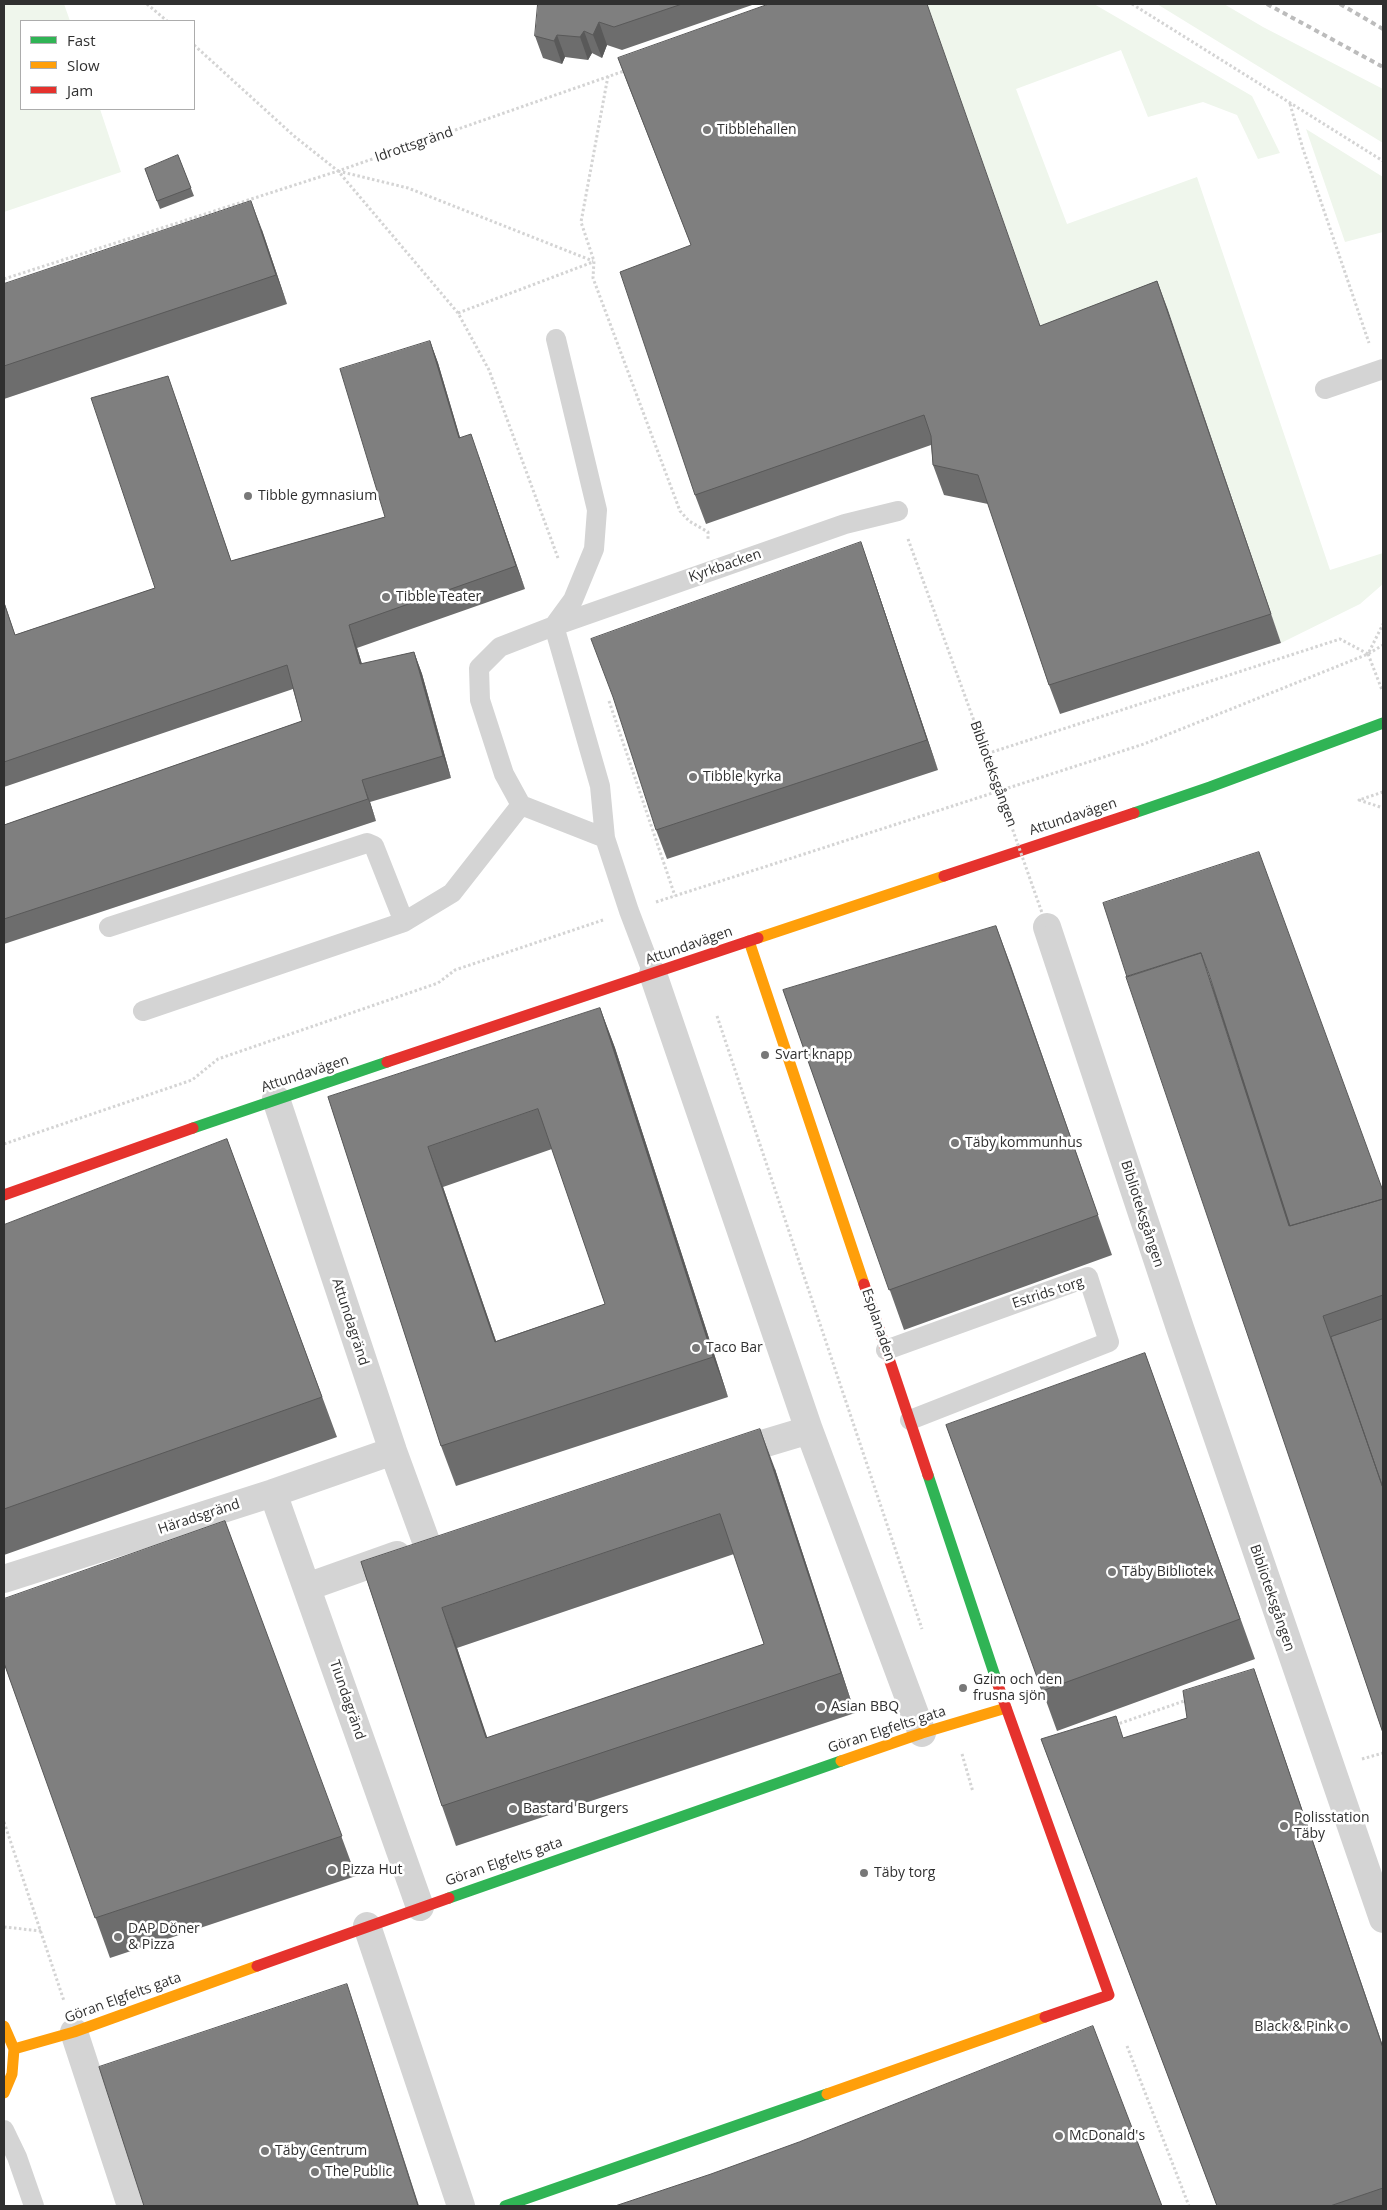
<!DOCTYPE html>
<html>
<head>
<meta charset="utf-8">
<style>
  body { margin:0 }
  #map { position:relative; width:1387px; height:2210px; overflow:hidden; background:#fff; font-family:"Open Sans",sans-serif }
  canvas { display:block }
  .frame { position:absolute; inset:0; border:5px solid #303030; pointer-events:none }
  .legend { position:absolute; left:20px; top:20px; width:175px; height:90px; box-sizing:border-box; background:#fff; border:1px solid #acacac; margin:0; padding:6px 9px; list-style:none; font-size:15px; color:#303030 }
  .legend li { display:flex; align-items:center; gap:10px; height:25px }
  .legend b { width:25px; border:1px solid #acacac }
</style>
</head>
<body>
<div id="map">
<canvas width="1387" height="2210"></canvas>
<div class="frame"></div>
<ul class="legend">
<li><b style="height:6px;background:#30b455"></b>Fast</li>
<li><b style="height:6px;background:#ff9f0a"></b>Slow</li>
<li><b style="height:6px;background:#e5322d"></b>Jam</li>
</ul>
</div>
<script>
const ctx = document.querySelector('canvas').getContext('2d');
ctx.lineJoin = 'round';
function fillPath(path, color) { ctx.fillStyle = color; ctx.fill(path, 'evenodd'); }
function strokePath(path, color, width, dash) { ctx.strokeStyle = color; ctx.lineWidth = width; ctx.lineCap = dash ? 'butt' : 'round'; ctx.setLineDash(dash || []); ctx.stroke(path); }
function write(font, color, halo, rows, align = 'center') {
  ctx.font = font + ' "Open Sans",sans-serif'; ctx.lineWidth = 5; ctx.setLineDash([]); ctx.textBaseline = 'middle'; ctx.strokeStyle = halo; ctx.fillStyle = color; for (const [text, x, y, turn = 0] of rows) {
    ctx.save(); ctx.translate(x, y); ctx.rotate((+turn || 0) * Math.PI / 180); ctx.textAlign = isNaN(turn) ? turn : align; if (halo) ctx.strokeText(text, 0, 0); ctx.fillText(text, 0, 0); ctx.restore();
  }
}
fillPath(new Path2D(`
  M8,4h56l6,17h-49v88h79l21,63 -117,40v-207z
  M927,4h167l158,92 28,57 -22,6 -21,-44 -34,-13 -55,15 -27,-67 -105,39 51,135 130,-47 133,393 53,-17v31l-23,20 -79,39 -113,-333 -117,45z
  M1157,4h67l39,23 120,62v54z
  M1306,129l77,48v55l-38,10z`), '#eff6ec');
strokePath(new Path2D(`
  M147,4l20,17
  M1132,4l251,157
  M194,45l100,91 44,35 120,142 31,57 69,188
  M608,76l-27,146 13,39 -1,17 87,233 9,10 19,11v8
  M1290,104l13,45 66,194
  M338,171l70,17 185,73
  M4,279l334,-108 289,-101
  M458,313l135,-51
  M908,539l78,215 354,-115 28,15 15,-30
  M1368,654l14,36
  M609,701l66,195
  M1383,792l-24,8 24,8
  M656,902l488,-158 224,-90 15,-9
  M717,1016l205,613
  M4,1144l188,-64 26,-21 220,-76 17,-13 148,-50
  M1115,1725l72,-25
  M962,1754l11,38
  M1362,1759l21,-6
  M4,1822l60,179
  M4,1927l37,4
  M1127,2046l62,160`), '#d4d4d4', 3, [2.5, 2.5]);
strokePath(new Path2D(`
  M1325,389l58,-20
  M554,626l46,160 5,52 24,73 24,63
  M554,626l19,-26 21,-51 3,-39 -41,-171
  M605,838l-84,-33 -17,-31 -24,-74 -1,-32 21,-21 54,-21 291,-102 53,-13
  M109,927l258,-84 7,3 30,76
  M143,1011l261,-89 48,-29 69,-88
  M886,1350l202,-73 21,65 -199,78
  M4,2130l13,27 17,49`), '#d4d4d4', 20);
strokePath(new Path2D(`
  M1047,927l133,401 203,591
  M653,974l156,456 113,303
  M276,1099l117,352 34,93
  M729,1454l80,-24
  M273,1493l147,414
  M4,1579l269,-86 120,-42
  M307,1587l90,-32
  M367,1926l94,280
  M74,2032l57,174`), '#d4d4d4', 28);
strokePath(new Path2D(`
  M1134,813l76,-26 173,-64
  M193,1128l194,-66
  M928,1475l70,210
  M449,1898l392,-137
  M505,2206l322,-112`), '#30b455', 11);
strokePath(new Path2D(`
  M758,938l186,-62
  M749,941l115,343
  M841,1761l81,-28 84,-25
  M4,2026l10,23 -2,25 -8,19
  M14,2049l60,-17 183,-66
  M827,2094l218,-77`), '#ff9f0a', 11);
strokePath(new Path2D(`
  M944,876l190,-63
  M387,1062l371,-124
  M4,1195l189,-67
  M864,1284l64,191
  M998,1685l111,310 -64,22
  M257,1966l192,-68`), '#e5322d', 11);
strokePath(new Path2D(`
  M1267,4l116,63
  M1340,4l43,25`), '#bcbcbc', 4, [5, 4]);
strokePath(new Path2D(`
  M986,754l61,173`), '#d4d4d4', 3, [2.5, 2.5]);
fillPath(new Path2D(`
  M547,4h208l-133,46 -15,-5 -5,13 -10,-5 -4,7 -23,-3 -3,7 -19,-6 -8,-22z
  M618,58l423,268 116,-45 124,362 -221,71 -11,-29 -61,-181 -44,-9 -11,-30 -2,-20 -225,79 -11,-29 -4,-250 -62,-158z
  M178,155l16,41 -34,13 -15,-40z
  M262,230l25,74 -283,95v-115z
  M430,341l8,22 22,75 19,19 46,132 -168,59 5,16 52,-12 8,22 29,104 -81,24 6,19 -372,123v-119l298,-104 -9,-32 -289,98v-186l11,34 140,-47 21,-189 55,162 154,-44z
  M871,571l67,199 -271,89 -11,-29z
  M996,926l116,329 -208,75 -121,-340z
  M1127,977l256,214v542z
  M600,1008l15,40 113,349 -272,89 -15,-40 -113,-349zM552,1149l53,155 -109,37 -53,-154z
  M227,1139l110,298 -333,118v-330z
  M1145,1353l110,306 -198,72 -111,-306z
  M775,1469l80,244 -399,133 -14,-40 -81,-244zM734,1554l30,90 -277,94 -30,-90z
  M225,1521l131,355 -246,82 -106,-295z
  M1254,1669l129,377v160h-166l-176,-467 83,-1 63,-20z`), '#6d6d6d');
fillPath(new Path2D(`
  M599,22l8,23 -5,13 -9,-23z
  M584,31l8,22 -4,7 -8,-23z
  M557,35l8,22 -3,7 -8,-23z
  M251,201l11,29 25,74 -11,-29z
  M1157,281l11,29 113,333 -10,-29z
  M430,341l8,22 29,98 -8,-23z
  M168,376l8,23 63,185 -8,-23z
  M471,434l8,23 46,132 -9,-23z
  M861,542l10,29 67,199 -11,-30z
  M349,625l8,23 12,39 -9,-23z
  M414,652l8,22 29,104 -8,-22z
  M362,780l8,22 6,19 -8,-22z
  M996,926l15,40 101,289 -14,-40z
  M1201,953l18,51 79,243 -9,-21z
  M600,1008l15,40 113,349 -15,-40z
  M428,1147l15,40 67,195 -15,-40z
  M760,1429l15,40 80,244 -14,-40z
  M442,1608l15,40 44,130 -15,-40z
  M1254,1669l10,29 119,350z
  M347,1984l10,30 62,192h-1z`), '#595959');
const building = new Path2D(`
  M538,4h144l-68,23 -15,-5 -6,13 -9,-4 -4,6 -23,-2 -3,6 -19,-5z
  M769,4h158l113,322 117,-45 114,333 -222,71 -71,-210 -45,-10 -2,-29 -7,-21 -229,80 -75,-223 71,-27 -73,-187z
  M178,155l13,33 -34,13 -12,-32z
  M251,201l25,74 -272,91v-82z
  M430,341l29,97 12,-4 45,132 -167,59 11,39 54,-12 29,104 -81,24 6,19 -364,120v-94l298,-104 -15,-56 -283,97v-159l11,32 140,-47 -64,-190 77,-22 63,185 154,-44 -45,-148z
  M861,542l66,198 -271,90 -43,-133 -22,-58z
  M1259,852l124,339v8l-93,27 -81,-252 -8,-21 -74,24 -24,-74z
  M996,926l102,289 -209,75 -106,-300z
  M1201,953l88,273 94,-27v96l-60,21 60,172v245l-257,-756z
  M600,1008l113,349 -272,89 -113,-349zM538,1109l67,195 -110,38 -67,-195z
  M227,1139l95,258 -318,112v-284z
  M1383,1319v169l-52,-151z
  M1145,1353l95,266 -198,72 -96,-266z
  M760,1429l81,244 -399,133 -81,-244zM720,1514l44,130 -278,94 -44,-130z
  M225,1521l117,315 -247,82 -91,-255v-64z
  M1254,1669l129,379v140l-53,18h-113l-176,-467 75,-23 7,22 64,-20 -4,-27z
  M347,1984l71,222h-274l-45,-139z
  M1093,2026l69,180h-547l96,-32 88,-32z`);
fillPath(building, '#7f7f7f');
strokePath(building, '#595959', 1);
for (const [x, y, r, color] of [
  [707,130,5,"#787878"],
  [248,496,5,"#787878"],
  [386,597,5,"#787878"],
  [693,777,5,"#787878"],
  [765,1055,5,"#787878"],
  [955,1143,5,"#787878"],
  [696,1348,5,"#787878"],
  [1112,1572,5,"#787878"],
  [963,1688,5,"#787878"],
  [821,1707,5,"#787878"],
  [513,1809,5,"#787878"],
  [1284,1826,5,"#787878"],
  [332,1870,5,"#787878"],
  [864,1873,5,"#787878"],
  [118,1937,5,"#787878"],
  [1344,2027,5,"#787878"],
  [1059,2136,5,"#787878"],
  [265,2151,5,"#787878"],
  [315,2172,5,"#787878"]
]) { const dot = new Path2D(); dot.arc(x, y, r, 0, 2 * Math.PI); ctx.fillStyle = color; ctx.fill(dot); strokePath(dot, '#fff', 2); }
write('14px', '#303030', '#fff', [
  ["Tibblehallen",717,130],
  ["Tibble gymnasium",258,496],
  ["Tibble Teater",396,597],
  ["Tibble kyrka",703,777],
  ["Svart knapp",775,1055],
  ["Täby kommunhus",965,1143],
  ["Taco Bar",706,1348],
  ["Täby Bibliotek",1122,1572],
  ["Gzim och den",973,1680],
  ["frusna sjön",973,1696],
  ["Asian BBQ",831,1707],
  ["Bastard Burgers",523,1809],
  ["Polisstation",1294,1818],
  ["Täby",1294,1834],
  ["Pizza Hut",342,1870],
  ["Täby torg",874,1873],
  ["DAP Döner",128,1929],
  ["& Pizza",128,1945],
  ["Black & Pink",1334,2027,"right"],
  ["McDonald's",1069,2136],
  ["Täby Centrum",275,2151],
  ["The Public",325,2172]
], 'left');
write('14px', '#303030', '#fff', [
  ["Idrottsgränd",414,145,-19],
  ["Kyrkbacken",725,566,-19],
  ["Biblioteksgången",993,774,70],
  ["Attundavägen",1073,817,-18],
  ["Attundavägen",689,946,-19],
  ["Attundavägen",305,1074,-18],
  ["Biblioteksgången",1142,1214,72],
  ["Estrids torg",1048,1293,-18],
  ["Attundagränd",350,1322,72],
  ["Esplanaden",878,1325,71],
  ["Häradsgränd",199,1517,-18],
  ["Biblioteksgången",1272,1598,71],
  ["Tiundagränd",347,1700,71],
  ["Göran Elgfelts gata",887,1730,-18],
  ["Göran Elgfelts gata",504,1862,-19],
  ["Göran Elgfelts gata",123,1998,-20]
]);
</script>
</body>
</html>
